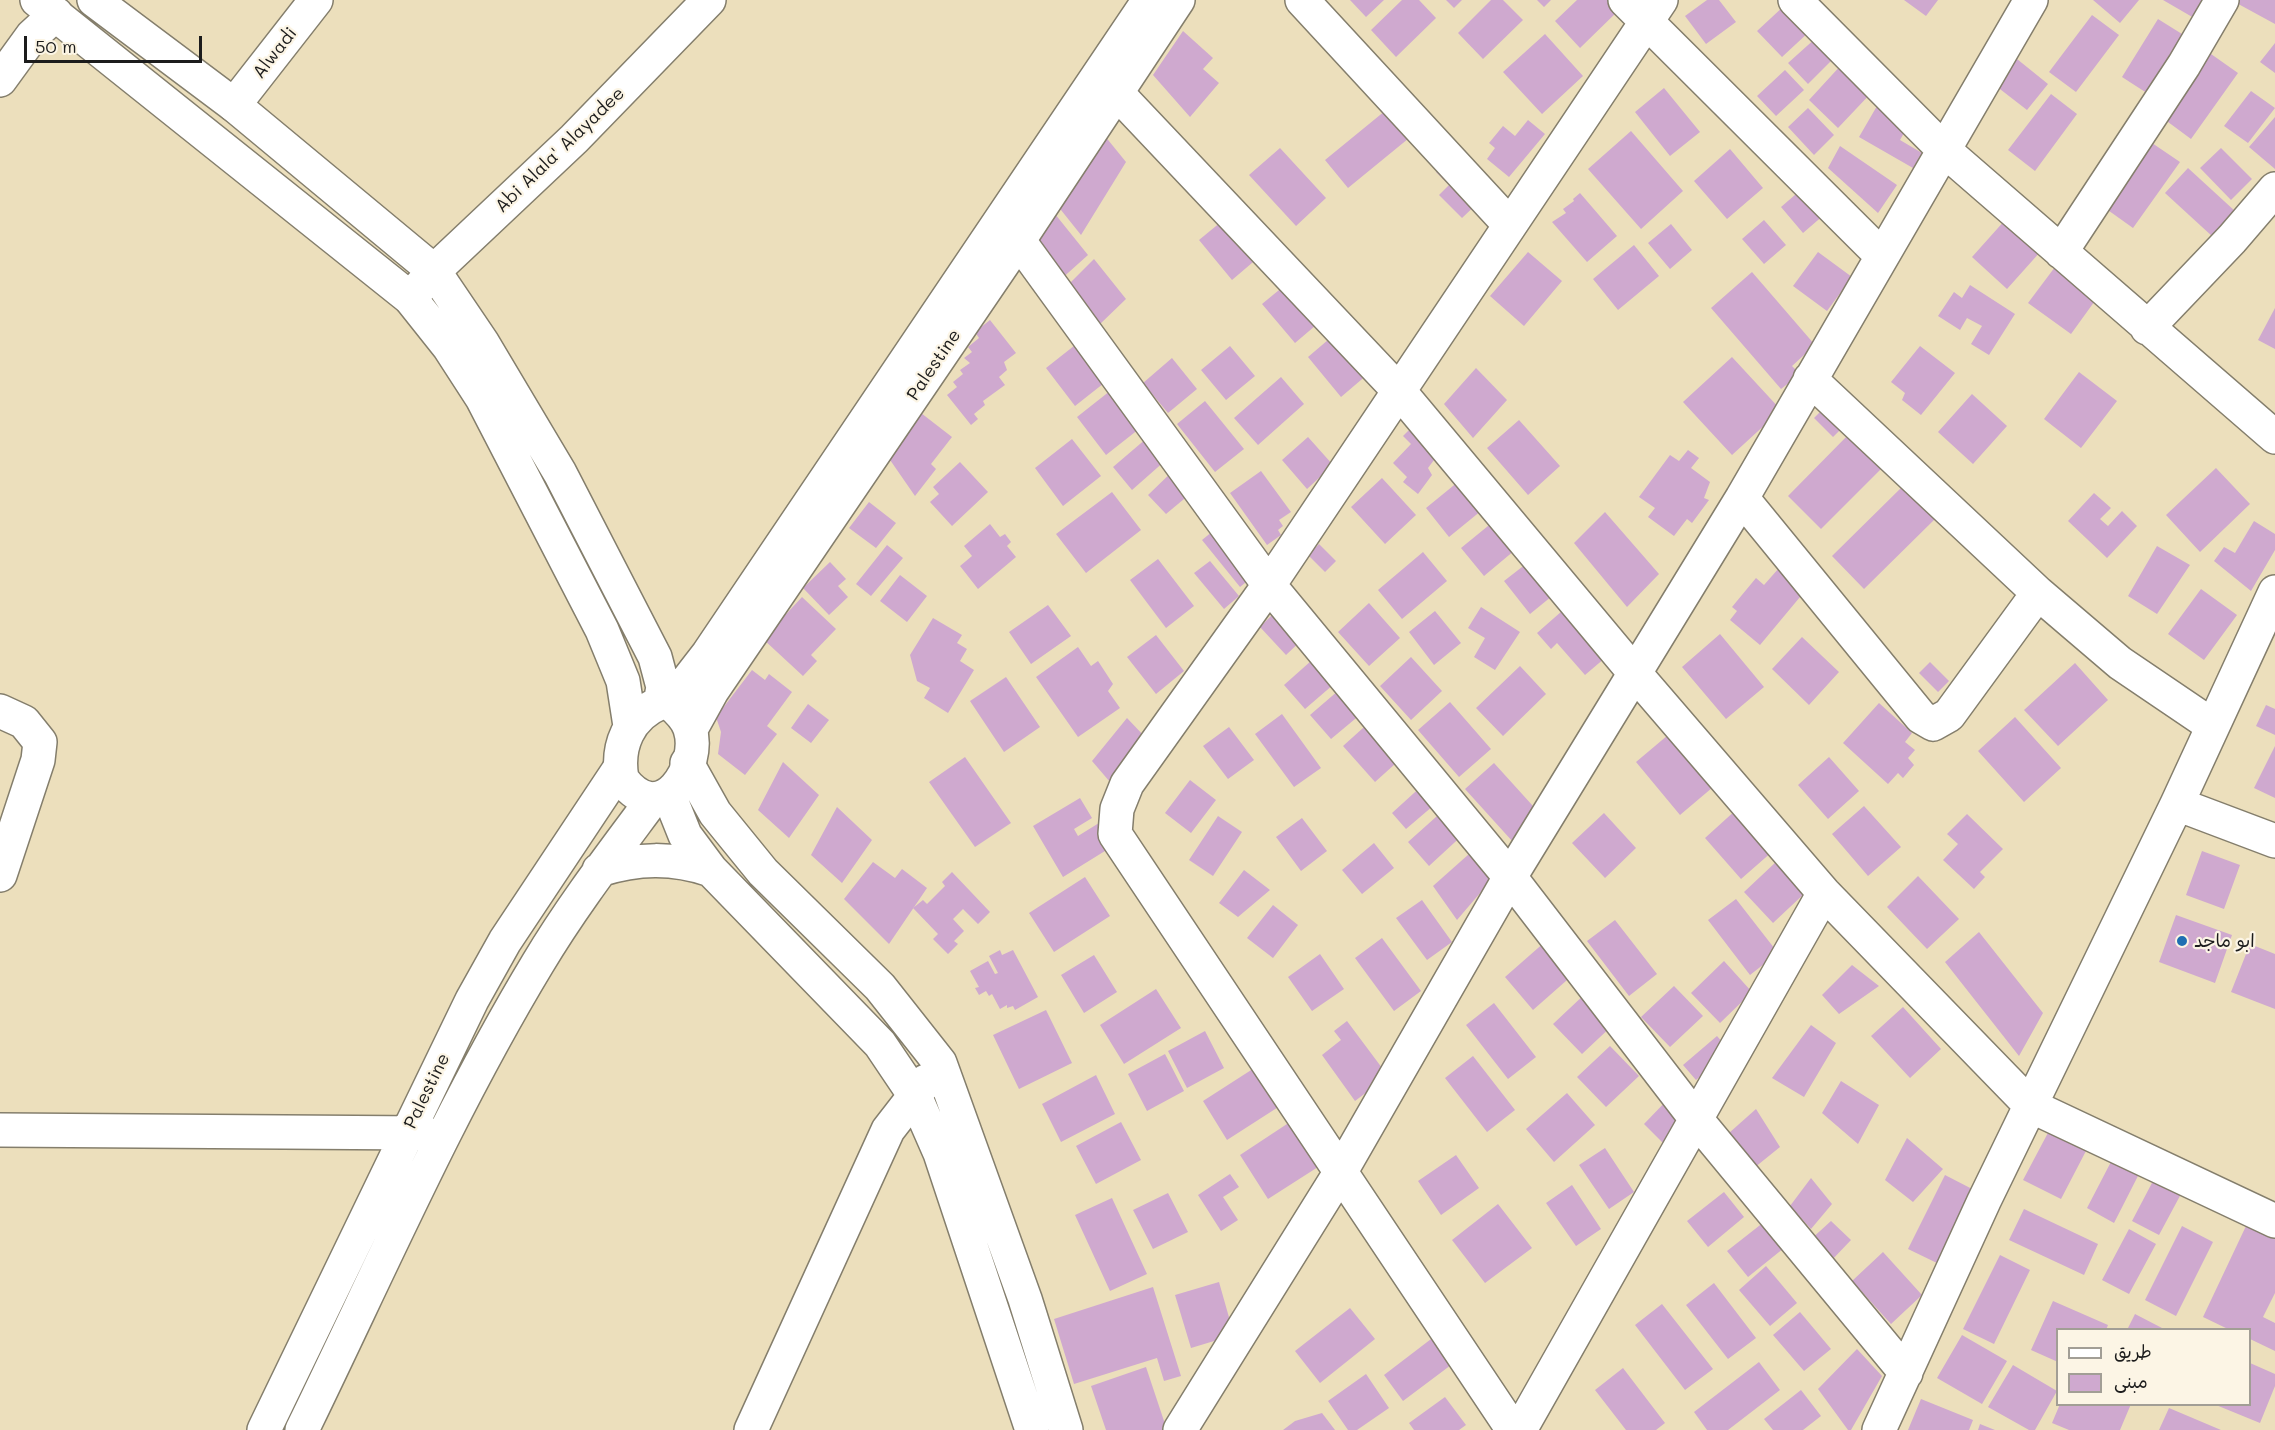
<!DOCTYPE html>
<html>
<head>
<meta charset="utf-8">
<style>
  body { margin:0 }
  #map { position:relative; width:2275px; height:1430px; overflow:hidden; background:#ecdfbc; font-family:Mali,"Playpen Sans Arabic",sans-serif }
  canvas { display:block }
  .legend { position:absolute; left:2056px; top:1328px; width:195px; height:78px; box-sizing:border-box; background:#fcf5e5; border:2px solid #a29e95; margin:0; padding:8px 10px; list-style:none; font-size:18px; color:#1c1c1c }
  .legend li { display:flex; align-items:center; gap:12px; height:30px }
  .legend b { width:30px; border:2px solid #a29e95 }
  .scale { position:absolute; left:24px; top:36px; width:178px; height:27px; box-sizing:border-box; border:3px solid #1c1c1c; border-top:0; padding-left:8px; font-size:18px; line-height:21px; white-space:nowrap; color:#1c1c1c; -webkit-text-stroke:4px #fcf5e5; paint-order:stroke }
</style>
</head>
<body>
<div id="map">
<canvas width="2275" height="1430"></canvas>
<ul class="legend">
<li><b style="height:8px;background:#fff"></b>طريق</li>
<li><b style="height:16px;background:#cfa9cf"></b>مبنى</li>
</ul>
<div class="scale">50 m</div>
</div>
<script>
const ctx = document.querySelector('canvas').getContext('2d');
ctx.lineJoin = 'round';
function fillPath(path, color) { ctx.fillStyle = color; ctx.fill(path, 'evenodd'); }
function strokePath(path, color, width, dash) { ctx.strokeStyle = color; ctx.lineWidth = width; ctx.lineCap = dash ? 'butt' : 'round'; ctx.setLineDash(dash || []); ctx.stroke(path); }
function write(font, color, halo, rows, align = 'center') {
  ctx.font = font + ' Mali,"Playpen Sans Arabic",sans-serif'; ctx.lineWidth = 4.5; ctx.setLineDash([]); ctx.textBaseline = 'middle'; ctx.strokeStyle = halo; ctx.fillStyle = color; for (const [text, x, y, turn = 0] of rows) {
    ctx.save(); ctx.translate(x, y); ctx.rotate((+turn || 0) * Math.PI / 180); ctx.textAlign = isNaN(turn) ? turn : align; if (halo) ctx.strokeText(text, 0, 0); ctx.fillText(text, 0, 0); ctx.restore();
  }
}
fillPath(new Path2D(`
  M1350,0h34l-18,17z
  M1402,0h17l17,18 -40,39 -25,-27z
  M1446,0h16l-8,8z
  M1491,0h12l20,20 -40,39 -25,-26z
  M1537,0h14l-7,7z
  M1577,0h34l9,9 -40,39 -25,-27z
  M1707,0h12l17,22 -30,22 -21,-28z
  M1904,0h34l-12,16z
  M2093,0h46l-19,23z
  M2163,0h42l-11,18z
  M2231,0h44v24z
  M1785,5l25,26 -28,26 -25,-26z
  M2092,15l27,20 -43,57 -27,-20z
  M2158,19l32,20 -37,58 -31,-20z
  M1183,31l30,27 -10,11 16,14 -29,34 -37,-42z
  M1545,34l38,42 -41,38 -39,-42z
  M1817,37l18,20 -27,27 -20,-21z
  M2275,43v30l-15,-11z
  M2211,54l27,19 -47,66 -27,-20z
  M2017,59l31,25 -21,26 -31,-24z
  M1843,63l30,28 -35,37 -29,-28z
  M1785,70l19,20 -28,26 -19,-20z
  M1664,88l36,44 -30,24 -35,-44z
  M2251,91l24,17 -27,35 -24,-17z
  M2051,94l26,20 -42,57 -27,-21z
  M1391,106l23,28 -66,54 -23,-28z
  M1877,106l32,18 -9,16 22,13 -9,15 -54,-31z
  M1808,108l26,27 -20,20 -26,-28z
  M2275,117v52l-26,-22z
  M1528,120l17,14 -36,43 -22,-18 8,-11 -6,-5 14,-17 12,10z
  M1100,130l26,32 -45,73 -24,-30z
  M1631,131l52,60 -42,38 -53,-60z
  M2152,143l28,19 -47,66 -28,-20z
  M1840,146l57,39 -19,28 -50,-45z
  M1280,148l46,50 -30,28 -47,-51z
  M2221,148l31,31 -21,21 -31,-32z
  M1730,149l33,39 -36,31 -33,-38z
  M1446,162l36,37 -20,19 -23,-23 10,-10 -13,-13z
  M2188,168l48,44 -23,25 -48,-44z
  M1803,188l22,26 -22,19 -22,-26z
  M1580,193l37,43 -30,26 -35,-40 14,-9 -3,-4 11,-8 -1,-2z
  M1055,214l33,41 -29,26 -32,-39z
  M1227,217l32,40 -27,23 -33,-40z
  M2006,219l35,32 -34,38 -35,-32z
  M1764,220l22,25 -22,19 -22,-25z
  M1671,224l21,26 -22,19 -22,-26z
  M1634,245l25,31 -41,34 -25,-31z
  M1528,252l34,29 -38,45 -34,-30z
  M1818,252l34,25 -25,34 -34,-25z
  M1094,259l32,40 -28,27 -32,-39z
  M2055,267l42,31 -26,36 -43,-31z
  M1752,272l63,73 -23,21 8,8 -19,15 -70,-81z
  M1290,281l32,39 -27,23 -33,-39z
  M1970,285l45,29 -26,41 -18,-11 11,-18 -15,-8 -7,12 -22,-14 16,-24 8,6z
  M2275,308v41l-17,-9z
  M990,320l26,33 -12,9 3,8 -8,7 6,8 -22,16 2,4 -11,9 4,5 -7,6 -24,-30 10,-8 -4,-5 10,-8 -3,-4 10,-7 -6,-5 8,-6 -4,-5 11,-9 -4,-6z
  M1335,334l33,40 -27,23 -33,-40z
  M1084,338l29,38 -38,30 -29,-38z
  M1230,346l25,30 -29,24 -25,-30z
  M1920,346l35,27 -34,42 -19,-15 3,-7 -14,-11z
  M1732,357l49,53 -49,45 -49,-53z
  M1172,358l25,31 -29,24 -25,-30z
  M1476,368l31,32 -34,38 -29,-34z
  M2079,372l38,29 -36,47 -37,-29z
  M1281,377l23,27 -46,41 -24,-27z
  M1115,387l29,38 -38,30 -29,-38z
  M1972,394l35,32 -34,38 -35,-32z
  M1205,401l39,48 -29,23 -38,-48z
  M1825,407l19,19 -11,11 -19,-19z
  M921,413l31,24 -21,27 5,5 -21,27 -27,-39z
  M1519,420l41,46 -32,29 -41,-47z
  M1413,426l27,26 -12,16 4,7 -14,19 -15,-12 4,-5 -14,-14 18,-19 -8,-8z
  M1850,433l33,34 -62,62 -33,-33z
  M1308,437l25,28 -26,24 -25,-29z
  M1147,438l19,22 -34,30 -19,-23z
  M1072,439l29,37 -38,30 -28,-38z
  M1688,450l11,8 -8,10 19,14 -6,16 5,2 -17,23 -5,-4 -13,17 -26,-19 7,-9 -16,-11 31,-42 9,6z
  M960,462l28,30 -36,34 -22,-24 9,-8 -6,-7z
  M1177,467l19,22 -30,25 -18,-19z
  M2216,468l34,36 -50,48 -34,-37z
  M1261,471l30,41 -12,8 4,6 -5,4 3,5 -14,10 -37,-52z
  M1464,477l23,29 -38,31 -23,-29z
  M1382,478l34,37 -31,29 -34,-37z
  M1903,486l32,33 -71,70 -32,-33z
  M1112,492l29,38 -55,43 -30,-39z
  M2094,493l17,15 -11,11 8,7 14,-15 15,15 -30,32 -39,-37z
  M869,502l27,21 -20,25 -27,-20z
  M1605,512l54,62 -32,33 -53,-64z
  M1499,517l22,28 -37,31 -23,-28z
  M2254,521l21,13v16l-24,41 -37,-30 10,-14 11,6z
  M990,524l10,13 5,-3 6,8 -4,4 9,11 -38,32 -18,-23 12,-10 -8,-10z
  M1218,527l38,47 -16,13 -38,-47z
  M1319,544l17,17 -11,11 -17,-17z
  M887,545l16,13 -32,38 -15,-12z
  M2157,546l33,19 -33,49 -29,-18z
  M1423,552l24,29 -45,38 -24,-29z
  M1158,559l36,47 -28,22 -36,-48z
  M1531,560l26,32 -27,22 -26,-33z
  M1210,561l29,35 -15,13 -30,-36z
  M830,562l16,17 -8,7 10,11 -19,18 -26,-27z
  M1779,568l26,23 -45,54 -30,-25 7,-9 -5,-4 24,-29 8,7z
  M900,575l27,21 -20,26 -27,-21z
  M2201,589l36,26 -33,45 -36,-26z
  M802,597l34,32 -25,26 6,6 -14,15 -40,-37z
  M1369,603l31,35 -31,28 -31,-34z
  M1048,605l23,31 -40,28 -22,-32z
  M1481,607l39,25 -25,38 -21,-13 11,-19 -17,-10z
  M1278,609l27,28 -19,18 -26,-28z
  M1435,611l26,32 -27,22 -25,-33z
  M1562,611l50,41 -27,23 -28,-32 -6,6 -14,-16z
  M933,618l29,17 -5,8 10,6 -7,12 14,9 -26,43 -24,-15 6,-10 -13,-7 -7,-26z
  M1720,634l44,53 -38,32 -44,-52z
  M1156,635l28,36 -28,23 -29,-37z
  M1802,637l37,35 -30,33 -37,-36z
  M1078,647l13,19 7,-5 15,23 -5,7 12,17 -42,29 -42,-60z
  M1320,653l21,25 -36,31 -21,-24z
  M1411,657l31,34 -31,29 -31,-34z
  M1930,662l19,19 -11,11 -19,-19z
  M2075,663l33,37 -50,46 -34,-36z
  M1520,666l26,28 -43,42 -27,-28z
  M752,670l13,10 4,-6 23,18 -25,34 10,8 -32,41 -27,-21 3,-22 -5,-15z
  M1006,677l34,50 -36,25 -34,-51z
  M1346,684l21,25 -36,30 -21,-24z
  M1450,702l41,47 -32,28 -41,-47z
  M1879,703l33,30 -7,9 10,8 -7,8 6,7 -11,13 -5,-5 -10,11 -45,-41z
  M808,704l21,16 -18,23 -20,-15z
  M2266,705l9,4v26l-19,-9z
  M1282,714l39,54 -27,19 -39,-53z
  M2015,717l46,51 -37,34 -46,-51z
  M1127,718l19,20 -36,44 -18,-21z
  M1373,719l32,36 -30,27 -32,-36z
  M1229,727l25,33 -26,19 -25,-33z
  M1674,730l45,52 -39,33 -44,-53z
  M2275,746v52l-21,-10z
  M965,757l46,66 -36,24 -46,-65z
  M1829,757l30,34 -31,28 -30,-34z
  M783,762l36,33 -30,43 -31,-28z
  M1494,763l48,53 -29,26 -48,-53z
  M1190,780l26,20 -25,33 -26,-20z
  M1425,783l15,17 -34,29 -14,-16z
  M1080,798l12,20 -18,11 4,7 21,-13 14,23 -50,31 -30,-51z
  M1864,806l37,41 -33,29 -36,-42z
  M837,807l35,33 -30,43 -31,-28z
  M1446,808l21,23 -38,35 -21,-24z
  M1737,809l36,42 -32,28 -36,-41z
  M1604,813l32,35 -31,30 -33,-35z
  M1967,814l36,35 -23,23 5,5 -11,12 -31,-29 15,-16 -11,-10z
  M1218,816l24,16 -29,44 -24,-16z
  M1302,818l25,33 -26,20 -25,-34z
  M1374,843l20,25 -32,26 -20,-24z
  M1478,846l20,26 -41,48 -24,-34z
  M2202,851l38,14 -16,44 -38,-14z
  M1777,861l29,31 -33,31 -29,-31z
  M873,862l22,16 7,-9 25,19 -38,56 -45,-45z
  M1244,870l26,20 -32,27 -19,-14z
  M952,872l38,40 -12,12 -15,-15 -10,10 11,12 -10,10 4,3 -10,10 -15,-15 5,-5 -25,-26 10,-8 4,4 18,-18 -3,-4z
  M1918,876l41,43 -32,30 -40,-42z
  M1085,877l25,39 -56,36 -25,-39z
  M1736,899l42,54 -28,22 -42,-55z
  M1422,900l30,42 -25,18 -31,-42z
  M1273,905l25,20 -25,33 -26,-20z
  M2176,915l56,20 -17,48 -56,-21z
  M1615,920l42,54 -28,22 -42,-55z
  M1979,932l64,81 -24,43 -74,-94z
  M1382,938l39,53 -27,20 -39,-53z
  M1546,941l29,32 -42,37 -28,-33z
  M2250,944l25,10v55l-44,-17z
  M1000,950l2,5 11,-5 25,47 -23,13 -2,-4 -6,2v-3l-7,4 -8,-15 -3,2 -3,-5 -7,4 -4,-7 4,-1 -9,-16 18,-10 7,13 3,-1 -9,-17z
  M1320,954l24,35 -32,22 -24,-34z
  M1094,955l23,37 -33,21 -23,-38z
  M1724,961l28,31 -32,31 -29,-30z
  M1852,965l27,21 -40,28 -17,-19z
  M1674,986l29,30 -33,31 -29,-30z
  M1156,989l25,39 -57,36 -24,-39z
  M1586,993l29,30 -33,31 -29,-30z
  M1494,1003l42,54 -28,22 -42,-54z
  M1903,1007l38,42 -31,29 -39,-42z
  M1046,1010l26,53 -53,26 -26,-54z
  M1347,1021l41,55 -33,25 -33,-46 19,-15 -7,-9z
  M1811,1025l25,18 -32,54 -32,-19z
  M1205,1031l19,37 -37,20 -19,-37z
  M1717,1036l13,15 -34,29 -13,-15z
  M1610,1046l29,30 -33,31 -29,-30z
  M1165,1054l19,37 -37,20 -19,-37z
  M1473,1056l42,54 -28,22 -42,-54z
  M1259,1065l24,39 -56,36 -24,-39z
  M1096,1075l19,39 -54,28 -19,-38z
  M1841,1081l38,24 -21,39 -36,-31z
  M1567,1093l28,32 -41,37 -28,-33z
  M1671,1096l19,23 -17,34 -29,-29z
  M1756,1109l24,38 -26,21 -25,-35z
  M1121,1122l20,38 -45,24 -20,-38z
  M1290,1122l28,45 -50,32 -28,-44z
  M2050,1129l37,20 -26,50 -38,-19z
  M1907,1138l36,31 -30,33 -28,-22z
  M1605,1148l29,44 -25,17 -30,-44z
  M1456,1155l23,33 -38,27 -23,-34z
  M2113,1158l27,14 -26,51 -27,-15z
  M1230,1174l9,13 -16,10 15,23 -17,11 -23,-36z
  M1945,1175l31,16 -37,73 -31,-15z
  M1811,1178l21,26 -21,25 -21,-23z
  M2153,1181l28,13 -22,41 -27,-14z
  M1572,1185l29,44 -25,17 -30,-43z
  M1724,1192l20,25 -36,30 -21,-26z
  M1168,1193l20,39 -35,17 -20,-39z
  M1112,1198l35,76 -37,17 -35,-76z
  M1498,1204l34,44 -47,35 -33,-43z
  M2024,1209l74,35 -14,31 -75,-35z
  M1831,1221l20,19 -21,22 -21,-21z
  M1764,1222l20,26 -36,29 -21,-26z
  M2182,1226l31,16 -37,74 -31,-16z
  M2246,1226l29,13v54l-12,24 12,6v28l-25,-12v-9h-20l-27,-13z
  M2129,1229l27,15 -27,50 -27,-14z
  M1883,1252l39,43 -31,29 -39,-43z
  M2000,1255l30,15 -36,74 -31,-15z
  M1766,1266l31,37 -27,23 -31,-36z
  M1219,1282l15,53 -43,13 -16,-53z
  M1714,1283l42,55 -28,21 -42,-54z
  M1153,1287l28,89 -17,5 -7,-23 -83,26 -20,-65z
  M2053,1301l55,24 -2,5h-48v32l-27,-12z
  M1662,1304l51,65 -28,21 -50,-65z
  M1350,1308l25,31 -55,44 -25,-32z
  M1800,1312l31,37 -27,22 -31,-36z
  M2135,1314l27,14v2h-35z
  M1962,1335l45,26 -25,43 -45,-26z
  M1435,1336l20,26 -52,39 -19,-26z
  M1857,1349l25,27 -31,54h-3l-30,-41z
  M1759,1362l21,28 -52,40h-21l-13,-18z
  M2250,1363l25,11v12l-15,37 -44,-18 34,-1z
  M2013,1365l44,26 -22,39h-6l-41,-23z
  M1146,1367l21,63h-61l-15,-44z
  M1623,1368l42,55 -9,7h-30l-31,-40z
  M1366,1374l23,34 -32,22h-9l-20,-29z
  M1801,1390l20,26 -18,14h-30l-9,-11z
  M1445,1397l21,28 -7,5h-45l-5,-7z
  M1921,1399l52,21 -4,10h-61z
  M2060,1404h71l-11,26h-51l-17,-7z
  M2169,1408l52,22h-62z
  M1322,1413l13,17h-52l12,-9z
  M1980,1424l15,6h-17z`), '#cfa9cf');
const minor = new Path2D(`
  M1302,0l207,224
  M1625,0l257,256
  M1795,0l149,150 331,287
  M0,80l32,-44 24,-22
  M1116,92l284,300 233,279 191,222 207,213 244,115
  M234,105l82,-105
  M1003,219l266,366 241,292 186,242 210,254
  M2061,252l123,-187 38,-65
  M410,298l24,-27 140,-132 135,-139
  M2147,328l85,-89 43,-50
  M1810,379l228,214 82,70 93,63
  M1742,498l179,219 12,7 16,-9 89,-122
  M0,711l24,11 16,20 -2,18 -38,115
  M687,763l28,50 48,59 117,115 60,76 85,236 41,131
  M669,795l16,40 26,35 169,174 35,52 25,57 92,277
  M2177,804l98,37
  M599,870c39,-12 73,-13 112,0
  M0,1130l425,3
  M264,1430l208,-430 33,-59 115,-173
  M302,1430c76,-156 146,-318 236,-467 34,-57 75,-110 115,-164
  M751,1430l137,-300 38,-49
  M1180,1430l160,-257 170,-296 232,-379 289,-498
  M1513,1430l-398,-596 2,-25 10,-25 142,-199 392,-585
  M1520,1430l304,-537
  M1879,1430l105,-229 193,-397 98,-212`);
const major = new Path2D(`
  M37,0l373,298 39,49 33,51 120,232 21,51 7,45
  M94,0l140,105 200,166 48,71 78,131 95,184 8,30 -3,16
  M660,703h10c8,7 17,15 20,26 12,36 -28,103 -68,50 -6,-33 7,-63 38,-76z
  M670,703l38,-49 441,-654
  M691,729l21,-38 307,-451 159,-240`);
strokePath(minor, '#847e6c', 36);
strokePath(major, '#847e6c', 36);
strokePath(minor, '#fff', 33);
strokePath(major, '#fff', 33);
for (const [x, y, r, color] of [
  [2182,941,6,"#1f6fb2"]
]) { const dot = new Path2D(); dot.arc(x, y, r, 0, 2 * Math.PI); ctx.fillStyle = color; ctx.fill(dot); strokePath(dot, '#fcf5e5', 2); }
write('18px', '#1c1c1c', '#fcf5e5', [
  ["Alwadi",275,53,-52],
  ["Abi Alala' Alayadee",560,150,-44],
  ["Palestine",934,365,-56],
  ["Palestine",427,1091,-64]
]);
write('18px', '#1c1c1c', '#fcf5e5', [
  ["ابو ماجد",2194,941]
], 'left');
</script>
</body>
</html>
